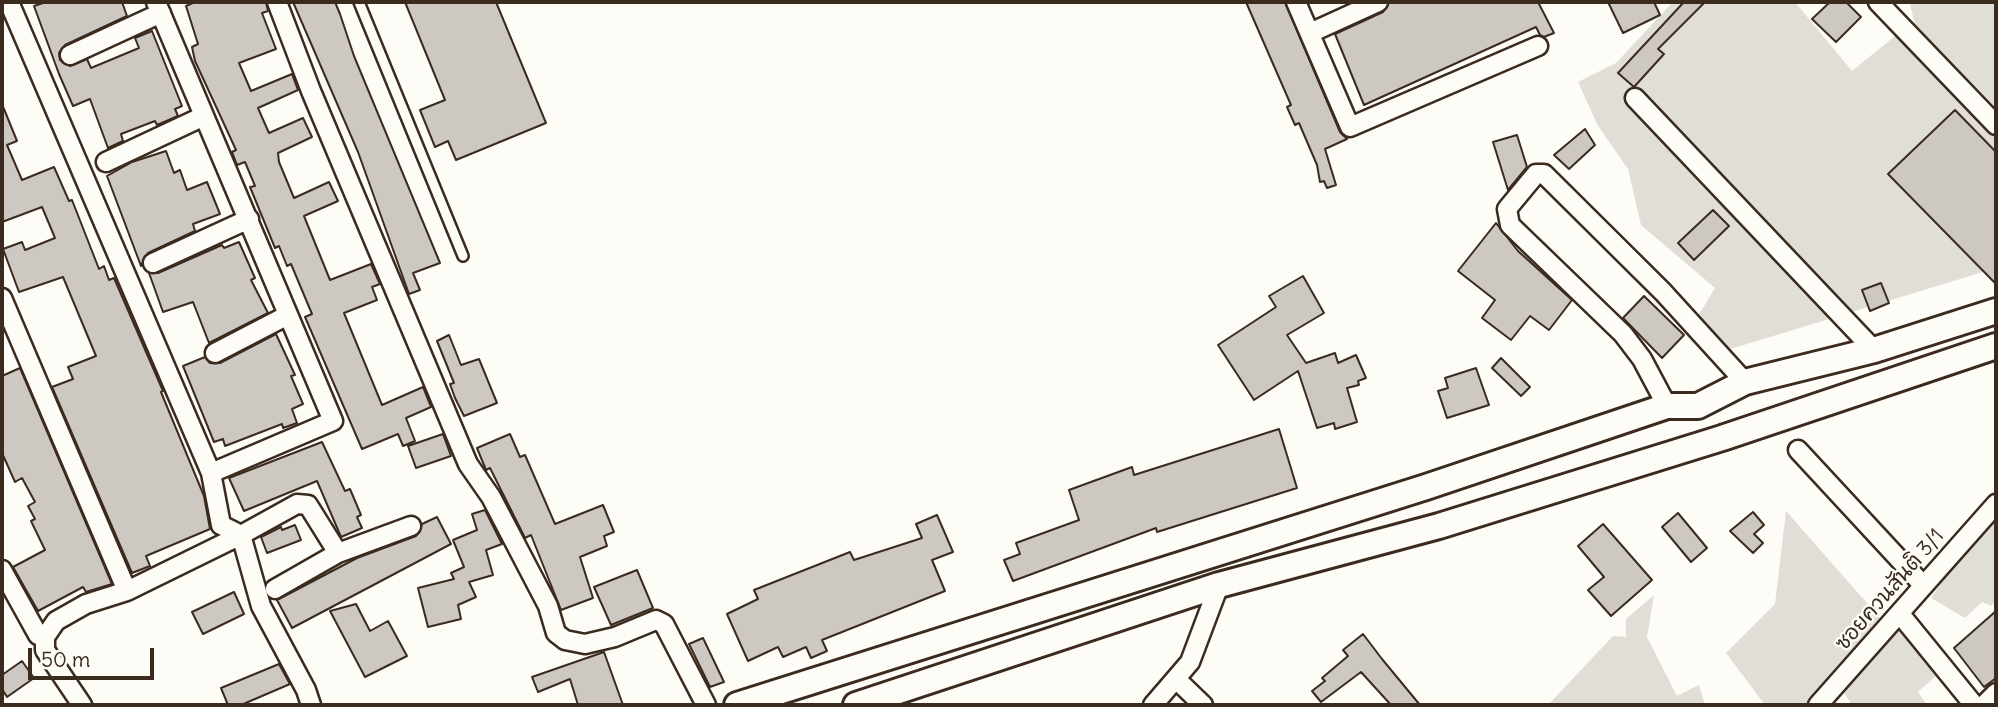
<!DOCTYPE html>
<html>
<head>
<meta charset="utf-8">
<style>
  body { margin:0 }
  #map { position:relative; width:1998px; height:707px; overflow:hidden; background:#fdfcf7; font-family:Delius,sans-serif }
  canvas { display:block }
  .frame { position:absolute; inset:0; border:4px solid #3b2a1e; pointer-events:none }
  .scale { position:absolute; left:28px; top:648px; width:126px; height:32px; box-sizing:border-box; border:4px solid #3b2a1e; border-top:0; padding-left:9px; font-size:21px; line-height:24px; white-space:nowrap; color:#3b2a1e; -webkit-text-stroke:5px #fdfcf7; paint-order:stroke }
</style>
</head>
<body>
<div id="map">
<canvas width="1998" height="707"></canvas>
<div class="frame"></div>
<div class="scale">50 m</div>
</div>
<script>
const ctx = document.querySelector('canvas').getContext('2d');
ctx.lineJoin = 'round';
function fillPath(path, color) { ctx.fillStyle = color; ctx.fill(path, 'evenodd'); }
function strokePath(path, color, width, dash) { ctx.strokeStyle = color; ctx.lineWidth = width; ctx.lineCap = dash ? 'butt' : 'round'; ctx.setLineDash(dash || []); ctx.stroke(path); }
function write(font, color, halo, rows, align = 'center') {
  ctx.font = font + ' Delius,"Playpen Sans Thai",sans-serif'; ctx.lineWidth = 5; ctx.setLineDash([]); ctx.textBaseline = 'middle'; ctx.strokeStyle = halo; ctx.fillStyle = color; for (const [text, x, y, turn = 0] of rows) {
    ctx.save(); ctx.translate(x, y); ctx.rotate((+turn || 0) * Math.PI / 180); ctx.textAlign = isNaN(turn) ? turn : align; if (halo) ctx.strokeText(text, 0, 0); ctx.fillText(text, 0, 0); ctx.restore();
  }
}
fillPath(new Path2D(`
  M1673,2h122l57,69 48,-39 96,107v129l-272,83 -32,-25 23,-38 -74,-63 -13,-56 -30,-43 -20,-44 38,-19z
  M1915,2h81v117l-78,-84 -8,-30z
  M1786,511l102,116 -70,78h-53l-39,-52 49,-49z
  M1996,516v85l-5,5 -9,-4 -17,16 -34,-20 30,-44z
  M1654,595l-7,42 30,59 22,-11 6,20h-157l65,-69 13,1v-18z
  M1900,627l37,48 -19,17 9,13h-75l-8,-12z`), '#e1ded7');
const building = new Path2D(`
  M46,2h76l5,14 -62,29 -6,8 1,7 10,6 17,-7 4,9 48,-20 -4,-10 17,-7 30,75 -7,3 3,7 -21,9 -2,-4 -34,13 2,7 -15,7 -18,-49 -17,7 -14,-32 -25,-68z
  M195,2h71l2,9 -6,2 14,36 -37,14 12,28 41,-17 6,16 -40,18 11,25 34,-15 9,19 -34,16 1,9 15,36 35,-16 9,19 -34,15 26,64 41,-16 9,20 -8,3 5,13 -33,13 38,92 41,-18 8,20 -25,11 9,23 -12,5 -5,-12 -36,15 -57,-132 7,-3 -21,-50 -4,2 -8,-20 -4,2 -25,-61 5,-1 -10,-24 -8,3 -5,-13 4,-2 -41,-89 -3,-14 6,-3 -12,-38z
  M293,2h42l5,12 14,42 86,207 -27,10 7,17 -11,4 -51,-142z
  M405,2h91l50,121 -90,37 -8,-19 -13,6 -15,-37 25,-10z
  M1246,2h39l55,130 7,7 -22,10 11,36 -9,3 -3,-7 -4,1 -3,-17 -18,-42 -4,2 -8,-18 4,-2z
  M1389,2h149l16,31 -10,4 -4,-2 -4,-8 -172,78 -29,-71 48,-22z
  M1608,2h46l6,13 -37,18z
  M1684,2h21l-47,47 6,5 -30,33 -16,-14z
  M1830,2h16l15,15 -25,25 -24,-23z
  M2,104l15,37 -10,4 15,35 32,-13 15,34 3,-1 27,69 5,-3 5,14 5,-2 49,113 -2,1 43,104 6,33 -64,27 4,10 -18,7 -80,-186 21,-8 -5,-12 28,-11 -33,-79 -44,15 -16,-43 19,-7 3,8 30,-12 -13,-31 -40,15z
  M1955,110l41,42v132l-108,-110z
  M1585,129l10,16 -26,24 -15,-14z
  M1517,135l10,32 -19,23 -15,-48z
  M166,151l8,22 6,-3 7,20 20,-8 13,32 -27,10 2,7 -47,22 -7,13 -34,-90 25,-14z
  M1713,210l16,16 -35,34 -16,-17z
  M1496,223l22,28 54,49 -23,30 -19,-14 -19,24 -29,-22 13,-18 -37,-29z
  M239,242l16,36 -4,2 17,33 -59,30 -16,-41 -30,10 -14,-39h9l64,-28 2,3z
  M1303,276l21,37 -37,22 19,28 29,-10 3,10 18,-8 10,23 -8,3 1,4 -12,3 10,34 -22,7 -1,-6 -17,5 -19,-57 -44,29 -36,-55 58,-38 -7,-11z
  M1881,283l8,20 -19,8 -8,-21z
  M1644,296l40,39 -22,23 -39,-40z
  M276,334l19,41 -4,1 12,28 -11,5 5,14 -14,5 -1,-4 -57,22 -2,-7 -9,3 -31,-76 22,-9 5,6h10z
  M449,335l12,30 18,-6 18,44 -33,13 -9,-18 -5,-14 4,-1 -17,-42z
  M1501,358l29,29 -9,9 -29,-28z
  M20,368l92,216 -26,8 -3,-5 -45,24 -25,-44 32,-17 -14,-29 4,-2 -7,-13 7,-4 -13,-24 -7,4 -13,-29v-77z
  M1476,368l13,37 -42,13 -9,-27 10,-3 -3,-10z
  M1279,429l18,59 -140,44 -1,-4 -143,53 -9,-21 16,-6 -4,-11 63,-23 -10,-30 63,-23 2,8z
  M443,434l8,22 -35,12 -8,-22z
  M510,434l10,23 5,-2 30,69 48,-19 11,27 -10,4 3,10 -27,11 13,41 -32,12 -30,-75 -6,3 -35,-70 -4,2 -9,-22z
  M322,442l23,49 5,-2 11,26 -4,2 5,11 -21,9 -24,-56 -73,30 -15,-33z
  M485,510l17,34 -16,6 7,25 -24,7 7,15 -18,8 3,14 -33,8 -10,-39 36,-9 -3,-6 13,-6 -11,-27 24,-10 -5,-16z
  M1753,512l11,13 -10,9 9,9 -10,10 -23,-22z
  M1678,513l29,35 -16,14 -29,-35z
  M937,515l16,37 -21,8 13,31 -123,49 5,11 -16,7 -5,-11 -23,10 -5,-10 -30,14 -21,-47 31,-15 -4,-9 96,-38 4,8 68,-22 -6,-14z
  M437,517l14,27 -159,84 -15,-28 80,-42 59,-22 6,-12z
  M1603,524l49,56 -41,36 -23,-26 16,-13 -26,-31z
  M295,525l6,15 -34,13 -6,-16 20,-10 1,3z
  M637,570l16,38 -42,17 -17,-38z
  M234,592l10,22 -41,20 -11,-22z
  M356,604l14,27 18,-10 19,35 -42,21 -35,-66z
  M1996,611v67l-12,9 -30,-39z
  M1363,634l19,25 38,46h-29l-30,-33 -40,30 -9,-11 13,-10 -3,-3 26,-22 -5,-6z
  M703,638l21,44 -14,5 -21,-43z
  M604,652l19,53h-45l-8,-26 -32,13 -6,-15z
  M22,661l12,17 -27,19 -5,-8v-14z
  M279,664l11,20 -49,21h-13l-7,-17z`);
fillPath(building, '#cdc8c2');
strokePath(building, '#3b2a1e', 2);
const lane = new Path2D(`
  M359,2l104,254`);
const street = new Path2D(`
  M9,2l202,471 10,52 20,10 -114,56 -41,13 -30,17 -11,16v13l37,55
  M156,2l177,419 -122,52
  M277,2l34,89 157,373 23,33 57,109 8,27 9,7 20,4 30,-7 41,-17 8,4 42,81
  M1296,2l54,125 188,-81
  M1878,2l118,123
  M1310,33l68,-31
  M70,55l91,-42
  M1635,98l239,252
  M106,162l98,-46
  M153,263l96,-44
  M2,298l125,293
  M215,353l73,-38
  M1667,406l-25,-47 -19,-25 -113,-109 -3,-16 29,-35h8l119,118 82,90
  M1798,450l125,135
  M2,570l36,65 7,2
  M275,589l63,-36 73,-27
  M1900,614l74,91
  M1176,679l27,26
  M311,705l-5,-15 -45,-84 -20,-71 56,-31 11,1 30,48
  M1153,705l37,-43 29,-77
  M1818,705l178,-201
  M1984,705l12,-12`);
const secondary = new Path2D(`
  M737,705l689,-218 241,-81h31l47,-24 129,-32 122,-39
  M856,705l363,-120 220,-59 283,-88 274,-92`);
strokePath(lane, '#3b2a1e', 14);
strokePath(street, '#3b2a1e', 23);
strokePath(secondary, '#3b2a1e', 30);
strokePath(lane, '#fdfcf7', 9);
strokePath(street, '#fdfcf7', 18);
strokePath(secondary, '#fdfcf7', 24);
write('21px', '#3b2a1e', '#fdfcf7', [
  ["ซอยควนสันติ 3/1",1890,590,-49]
]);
</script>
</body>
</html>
